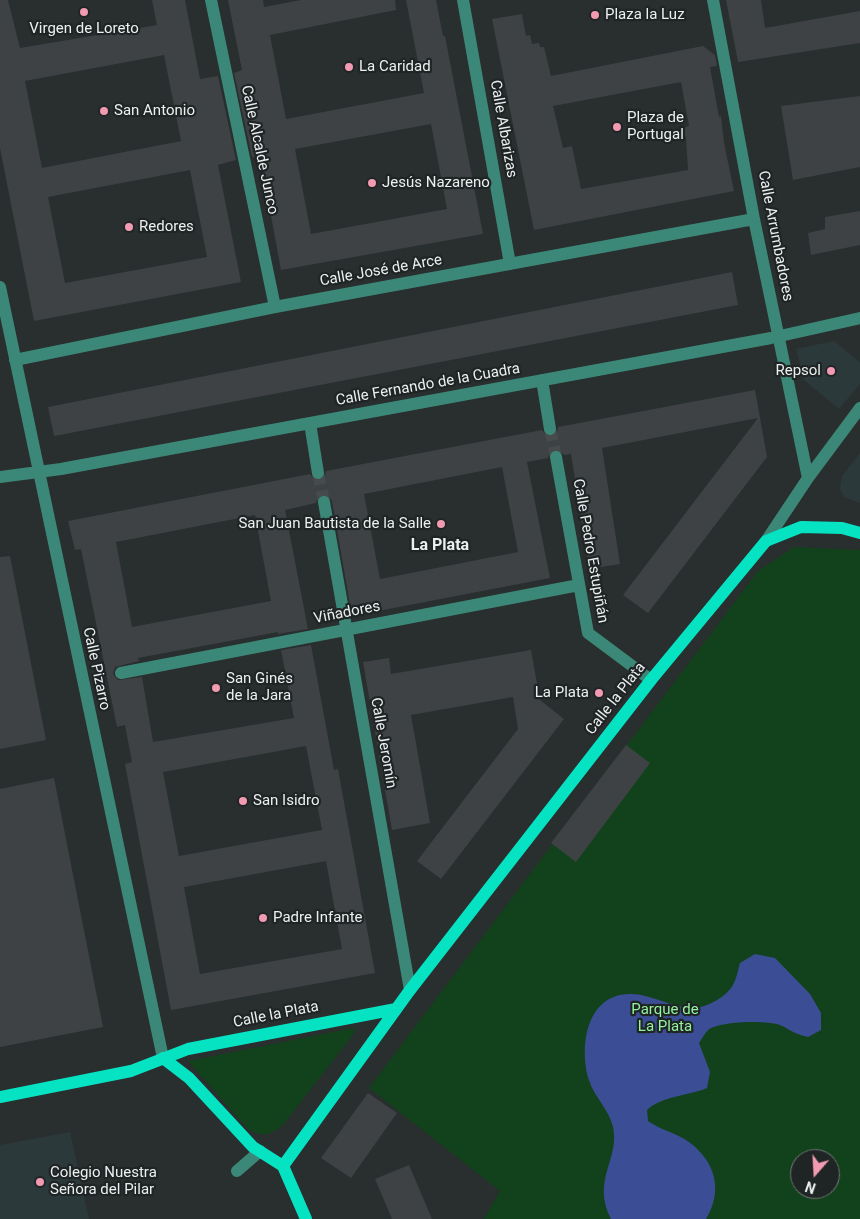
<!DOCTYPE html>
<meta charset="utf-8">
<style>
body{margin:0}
#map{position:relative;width:860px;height:1219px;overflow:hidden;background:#292e2f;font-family:Roboto,sans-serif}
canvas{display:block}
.north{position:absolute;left:790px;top:1149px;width:50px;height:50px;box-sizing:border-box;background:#1f2425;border:1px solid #717576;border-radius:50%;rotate:199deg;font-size:14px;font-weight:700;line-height:20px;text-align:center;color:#ebeff0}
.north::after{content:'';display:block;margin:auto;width:18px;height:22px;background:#f19ab2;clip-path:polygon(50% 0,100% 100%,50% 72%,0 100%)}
</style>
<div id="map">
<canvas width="860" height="1219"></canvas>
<div class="north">N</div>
</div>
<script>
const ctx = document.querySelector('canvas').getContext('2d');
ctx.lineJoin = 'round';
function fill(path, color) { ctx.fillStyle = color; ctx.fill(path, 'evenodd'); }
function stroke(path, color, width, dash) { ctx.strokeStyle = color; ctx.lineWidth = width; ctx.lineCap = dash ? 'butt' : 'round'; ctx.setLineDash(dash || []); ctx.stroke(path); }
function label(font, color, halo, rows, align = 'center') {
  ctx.font = font + ' Roboto,sans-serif'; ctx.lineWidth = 4.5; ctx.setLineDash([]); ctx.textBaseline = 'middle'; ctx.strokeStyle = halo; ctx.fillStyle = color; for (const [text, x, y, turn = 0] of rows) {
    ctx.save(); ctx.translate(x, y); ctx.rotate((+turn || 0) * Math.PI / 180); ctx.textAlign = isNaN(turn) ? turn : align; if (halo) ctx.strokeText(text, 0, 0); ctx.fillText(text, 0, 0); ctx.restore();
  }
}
fill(new Path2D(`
 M834,341L860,362V384L839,409L804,380L796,349Z
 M860,453V503L844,497L840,489L842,476Z
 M70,1132L89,1219H0V1145Z`), '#2c393b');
fill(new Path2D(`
 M794,547L860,550V1219H484L500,1191L369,1088L758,571ZM800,1159H830V1189H800Z
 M353,1028L355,1032L283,1125C271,1135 260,1139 246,1127L188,1061Z`), '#12421b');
fill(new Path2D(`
 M755,954L775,958L810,994L821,1013V1030L808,1037C794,1034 791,1030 780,1025C767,1020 719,1021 708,1030C704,1034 702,1039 699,1043L710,1072L707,1088C688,1096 662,1096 647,1110L648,1121C660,1130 677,1133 689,1142C716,1162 723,1191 706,1219H611C591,1180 620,1160 613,1127C609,1109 594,1097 589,1080C579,1047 586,995 629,994C649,993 673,1008 692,1008C704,1009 724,998 731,988C736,982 738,970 740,963Z`), '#3b4e95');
fill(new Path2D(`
 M0,0H8L20,48L157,25L152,0H185L200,79L218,76L236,160L218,165L241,282L34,321L0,148ZM164,55L181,141L42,168L25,81ZM190,170L207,257L65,283L48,197Z
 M228,0H263L264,7L301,0H395L396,10L270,35L286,119L424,93L406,0H436L443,36H445L483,234L281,270L260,156L252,157L234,73L242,70ZM431,124L447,209L311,234L295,149Z
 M726,0H761L765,28L860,11V43L738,62Z
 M522,14L526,36L530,35L532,44L539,43L540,47H544L551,76L703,46L715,55L717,66L710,67L719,117L721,116L724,143L734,191L534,230L492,19ZM681,82L689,126L683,128L686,138L688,170L581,189L572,146L563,148L553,106Z
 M860,96V167L793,180L781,106Z
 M860,211V245L811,255L808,233L825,229V217Z
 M732,272L738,305L54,436L48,407Z
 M755,390L767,457L648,613L623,595L758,418L602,448L620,564L589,569L571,454L564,455L559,450L554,449L549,454L548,458L527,462L550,578L352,616L332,501L327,495L322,494L317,499L316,503L285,510L308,629L278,634V632L138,658L139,661L115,667L113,674L118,680L142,677L153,742L294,718L281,650L311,645L334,770L338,769L375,973L171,1010L125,764L132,762L125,725L117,727L81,549L75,550L68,521L310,474L315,480L320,481L325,476L326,471L542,430L547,436L552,437L557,432L558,427ZM502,467L518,552L380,579L364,494ZM255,515L271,601L132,627L116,542ZM306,746L322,830L179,856L163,772ZM326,861L342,949L200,974L184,887Z
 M10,556L46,740L0,749V557Z
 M531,650L540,700L564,719L441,879L417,861L518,729L513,697L411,715L430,823L392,830L363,662L389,658L391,674Z
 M626,745L650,763L576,862L551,843Z
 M54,778L103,1027L0,1047V789Z
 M368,1093L397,1113L351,1178L321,1158Z
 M409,1165L432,1219H392L375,1179Z`), '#3e4245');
stroke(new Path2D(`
 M550,429L556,457
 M318,473L324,502`), '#464b4c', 12, [12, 6]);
stroke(new Path2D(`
 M211,0L275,307
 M463,0L510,264
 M713,0L754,219L808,478
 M0,287L163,1058
 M15,360L275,307L754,219
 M542,380L550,429
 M310,423L318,473
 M556,457L588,633L651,680
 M0,477L61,469L771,338L860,318
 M324,502L410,990
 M766,541L808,478L860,408
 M121,673L579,585
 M237,1171L260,1151`), '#3c8878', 12);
stroke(new Path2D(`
 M163,1058L189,1078L253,1147L283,1166L306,1219
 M0,1097L131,1071L188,1049L396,1009
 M283,1166L410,990L651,680L766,541L801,527L842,528L860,533`), '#06e3c3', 12);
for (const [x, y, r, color] of [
 [84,12,5,"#f19ab2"],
 [595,15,5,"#f19ab2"],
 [349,67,5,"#f19ab2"],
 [104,111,5,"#f19ab2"],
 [617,127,5,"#f19ab2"],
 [372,183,5,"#f19ab2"],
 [129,227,5,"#f19ab2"],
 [831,371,5,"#f19ab2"],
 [441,524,5,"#f19ab2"],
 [216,688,5,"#f19ab2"],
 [599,693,5,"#f19ab2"],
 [243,801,5,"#f19ab2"],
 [263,918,5,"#f19ab2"],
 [40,1182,5,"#f19ab2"]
]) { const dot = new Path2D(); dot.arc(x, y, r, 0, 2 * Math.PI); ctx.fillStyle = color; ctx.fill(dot); stroke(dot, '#1f2425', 2); }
label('15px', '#ebeff0', '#1f2425', [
 ["Plaza la Luz",605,15],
 ["Virgen de Loreto",84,29,"center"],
 ["La Caridad",359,67],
 ["San Antonio",114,111],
 ["Plaza de",627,118],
 ["Portugal",627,135],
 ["Jesús Nazareno",382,183],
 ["Redores",139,227],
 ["Repsol",821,371,"right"],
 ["San Juan Bautista de la Salle",431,524,"right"],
 ["San Ginés",226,679],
 ["de la Jara",226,696],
 ["La Plata",589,693,"right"],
 ["San Isidro",253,801],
 ["Padre Infante",273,918],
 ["Colegio Nuestra",50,1173],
 ["Señora del Pilar",50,1190]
], 'left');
label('15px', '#ebeff0', '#1f2425', [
 ["Calle Albarizas",503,129,80],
 ["Calle Alcalde Junco",259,150,78],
 ["Calle Arrumbadores",775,236,79],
 ["Calle José de Arce",381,271,-10],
 ["Calle Fernando de la Cuadra",428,385,-10],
 ["Calle Pedro Estupiñán",590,551,80],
 ["Viñadores",347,613,-11],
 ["Calle Pizarro",96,669,78],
 ["Calle la Plata",616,699,-52],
 ["Calle Jeromín",383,743,80],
 ["Calle la Plata",276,1015,-11]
]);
label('15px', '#93f39e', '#1f2425', [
 ["Parque de",665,1010],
 ["La Plata",665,1027]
]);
label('bold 16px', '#ebeff0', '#1f2425', [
 ["La Plata",440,546]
]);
</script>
